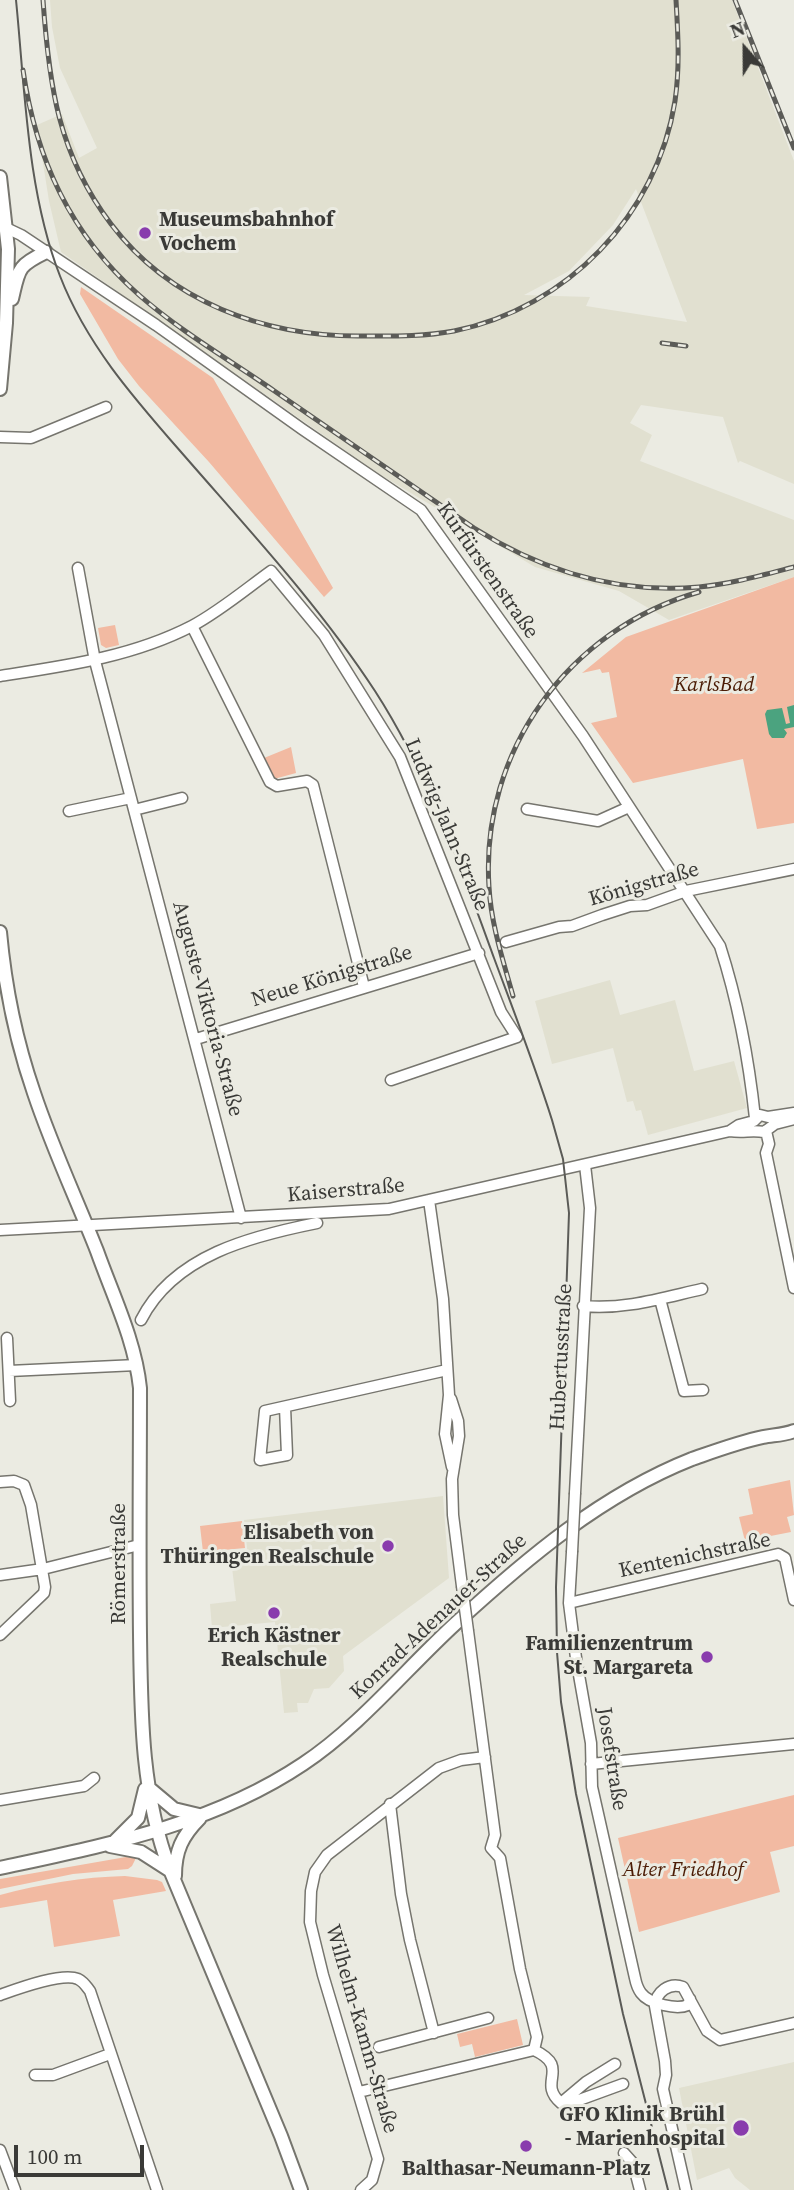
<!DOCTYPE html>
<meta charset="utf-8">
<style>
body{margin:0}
#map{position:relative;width:794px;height:2190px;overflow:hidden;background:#ebebe2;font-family:"Source Serif 4",serif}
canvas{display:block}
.north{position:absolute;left:710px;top:14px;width:70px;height:70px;-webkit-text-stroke:5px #ebebe2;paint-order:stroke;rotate:339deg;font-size:19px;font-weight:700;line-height:28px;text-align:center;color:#3a3a37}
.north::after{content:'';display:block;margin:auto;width:24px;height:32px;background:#3a3a37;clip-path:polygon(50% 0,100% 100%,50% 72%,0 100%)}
.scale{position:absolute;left:14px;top:2145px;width:130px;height:32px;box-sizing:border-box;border:4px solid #3a3a37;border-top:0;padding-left:9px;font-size:21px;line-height:24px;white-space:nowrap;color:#3a3a37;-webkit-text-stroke:5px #ebebe2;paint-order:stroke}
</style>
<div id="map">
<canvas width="794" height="2190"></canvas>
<div class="north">N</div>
<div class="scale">100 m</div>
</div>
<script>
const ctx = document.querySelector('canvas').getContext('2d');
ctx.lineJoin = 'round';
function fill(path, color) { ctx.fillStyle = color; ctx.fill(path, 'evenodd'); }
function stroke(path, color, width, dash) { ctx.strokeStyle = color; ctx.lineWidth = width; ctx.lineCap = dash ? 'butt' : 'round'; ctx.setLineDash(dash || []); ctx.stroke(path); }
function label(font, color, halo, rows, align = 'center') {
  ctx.font = font + ' "Source Serif 4",serif'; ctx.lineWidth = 6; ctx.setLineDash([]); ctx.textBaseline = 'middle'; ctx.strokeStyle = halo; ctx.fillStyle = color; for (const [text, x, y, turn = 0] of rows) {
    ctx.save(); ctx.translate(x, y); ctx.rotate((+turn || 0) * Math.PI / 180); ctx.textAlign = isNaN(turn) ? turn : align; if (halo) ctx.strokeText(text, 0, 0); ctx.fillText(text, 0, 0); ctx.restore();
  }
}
fill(new Path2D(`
 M50,0H732L794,161V484L740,461L738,463L723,417L641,405L630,423L652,435L640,461L794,520V577L669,620L619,591L535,567L379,474L61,252L49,201L37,125L62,114L79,158L97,148L60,68L52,27ZM636,189L687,322L586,306L590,297L524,295L569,271L613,225Z
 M610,980L620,1015L675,1000L694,1071L734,1061L747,1108L648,1135L641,1110L636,1111L633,1101L627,1102L613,1048L552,1064L535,1001Z
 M443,1496L449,1578L343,1656L344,1671L329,1688L314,1689L308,1703H297L298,1712L284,1713L275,1622L212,1628L210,1604L236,1601L231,1559L248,1557L244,1520Z
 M794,2062V2190H750L735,2178L729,2168L697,2180L679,2088Z`), '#e1e0d0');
fill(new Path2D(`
 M81,287L213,378L333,588L324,597L209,462L139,386L118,359L80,294Z
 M794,577V823L757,829L743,759L633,783L591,723L617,717L609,672L602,673L600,669L582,673L626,637Z
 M115,625L119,645L106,648L101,645L98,628Z
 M291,747L296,773L274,779L264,758Z
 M790,1480L794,1515L787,1517L791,1532L745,1541L739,1517L753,1514L748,1489Z
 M242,1521L245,1548L203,1552L200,1526Z
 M794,1795V1846L770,1852L780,1892L639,1932L618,1838Z
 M126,1857L136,1858L132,1866L128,1869L73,1874L0,1889V1879Z
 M125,1876L157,1880L162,1882L166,1891L113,1900L120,1936L54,1947L47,1900L0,1908V1895C41,1884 83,1877 125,1876Z
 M517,2019L523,2045L475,2057L472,2044L460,2047L457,2034Z`), '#f2baa2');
fill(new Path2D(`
 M794,705V727L784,729L787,733L784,738H772L769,734L765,714L767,710L782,708L786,724L790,723L787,707Z`), '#4ba37f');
const minor = new Path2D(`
 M0,225L21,235L156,325L302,429L421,510L583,736L720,946C738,1002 749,1061 755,1118
 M0,437L31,438L106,407
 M78,568L95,661L241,1218
 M192,626L270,782L277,786L307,781L313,785L364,987
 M0,676C65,666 132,657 192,626C220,611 246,589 271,571L324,635L400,757L501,1012L517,1037L391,1080
 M527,809L598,821L629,807
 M134,810L182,798
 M69,811L131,798
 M506,942L559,927L572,926L602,915L630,906L647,905L686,891L794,869
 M196,1039L479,953
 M730,1131C742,1133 752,1130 764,1132L775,1124L794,1119
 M766,1131L769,1144L766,1153L794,1288
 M429,1200L443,1299L449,1395L445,1434L452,1467
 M0,1230L389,1209L730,1131L739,1125L754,1121L760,1115L768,1117L794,1113
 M660,1299L684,1391L703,1390
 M583,1306C624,1310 662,1298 702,1289
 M141,1320C174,1255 252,1236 317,1223
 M7,1338L10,1401
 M9,1371L137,1365
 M451,1399L458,1421L459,1436L452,1479L453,1515L462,1586
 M285,1407L287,1455L260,1460L265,1411L447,1370
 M0,1482L14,1481L24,1485L31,1505L45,1587L44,1593L0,1635
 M575,1493L590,1208L585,1165
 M572,1552L569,1603L576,1658L591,1743L592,1787L635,1978C636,1983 638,1989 641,1993C649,2004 677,2010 688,2005L690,1999
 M0,1575L43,1569L139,1545
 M569,1603L778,1554L785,1558L794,1600
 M468,1631L495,1835L491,1848L500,1858L520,1969L537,2037L534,2050
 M591,1764L794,1744
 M0,1800L84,1786L94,1778
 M390,1804L401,1894L410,1940L434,2033
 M0,1995C17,1989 62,1972 78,1979C84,1982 86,1986 90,1991L157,2190
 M379,2047L488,2018
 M534,2050C572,2068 536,2082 561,2103H571L623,2084
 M35,2075H53L110,2054
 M359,2092L534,2050
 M561,2103L586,2082L615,2064
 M0,2150L15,2190
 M624,2153L633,2163L640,2190
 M361,2190L372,2180L378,2159L323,1975L310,1922L311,1891L315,1872L327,1855L439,1768L461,1760L485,1757
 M686,2190L663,2089L666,2075L665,2061L655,2006C656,1992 669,1982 683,1987L707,2031L720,2040L794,2023`);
const major = new Path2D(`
 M0,177L8,249L6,323L0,389
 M12,299C19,269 17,266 46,252
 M0,932C5,987 16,1041 34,1093C52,1147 76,1198 97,1251C113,1296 135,1340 140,1388C140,1470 139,1552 140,1634C141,1714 141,1794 170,1870L281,2136L301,2190
 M149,1788L174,1809L199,1815
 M115,1841L138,1818L145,1789
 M110,1846L141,1852L169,1870
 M0,1868C106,1845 212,1825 303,1764C360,1726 405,1670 455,1624C526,1559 601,1495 692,1459C715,1451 739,1442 763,1437C773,1435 784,1435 794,1431
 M175,1876C175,1851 182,1836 200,1818`);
stroke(minor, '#76756e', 13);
stroke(major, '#76756e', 16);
stroke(minor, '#fff', 10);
stroke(major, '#fff', 12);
stroke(new Path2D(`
 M16,0C25,90 27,191 60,276C89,351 143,408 195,468C258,540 322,610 375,691C428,773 461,867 494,958C514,1012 535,1066 552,1120L563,1159L569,1213L556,1587L557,1652L561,1702L576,1794L623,2014L668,2190`), '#5b5b57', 2);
const rail = new Path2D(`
 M43,0C49,85 58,154 111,224C170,302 264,336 358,336C390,336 422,337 454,331C567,308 657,215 675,101C680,67 678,34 676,0
 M735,0L794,148
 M23,70C36,159 70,234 139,295C180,331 228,359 273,390C340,436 407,482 474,528C542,571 618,594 699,587C731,584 763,575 794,567
 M662,343L686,346
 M513,996C503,960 491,924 489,887C480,751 569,629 699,592`);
stroke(rail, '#5b5b57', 5);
stroke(rail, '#ebebe2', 2.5, [8]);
const minorBridge = new Path2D(`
 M572,1552L575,1493
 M462,1586L468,1631`);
stroke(minorBridge, '#76756e', 13, []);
stroke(minorBridge, '#fff', 10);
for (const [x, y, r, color] of [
 [145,233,7,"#893cad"],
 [388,1546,7,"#893cad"],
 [274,1613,7,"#893cad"],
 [707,1657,7,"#893cad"],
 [741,2128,9,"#893cad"],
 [526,2146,7,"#893cad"]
]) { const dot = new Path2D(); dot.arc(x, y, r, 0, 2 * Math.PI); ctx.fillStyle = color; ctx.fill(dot); stroke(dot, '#ebebe2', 2.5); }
label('bold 21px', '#3a3a37', '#ebebe2', [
 ["Museumsbahnhof",159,221,"left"],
 ["Vochem",159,245,"left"],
 ["Elisabeth von",374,1534],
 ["Thüringen Realschule",374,1558],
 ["Erich Kästner",274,1637,"center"],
 ["Realschule",274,1661,"center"],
 ["Familienzentrum",693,1645],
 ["St. Margareta",693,1669],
 ["GFO Klinik Brühl",725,2116],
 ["- Marienhospital",725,2140],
 ["Balthasar-Neumann-Platz",526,2170,"center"]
], 'right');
label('21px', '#3a3a37', '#ebebe2', [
 ["Kurfürstenstraße",487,571,55],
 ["Ludwig-Jahn-Straße",446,825,67],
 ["Königstraße",644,885,-16],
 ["Neue Königstraße",332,977,-17],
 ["Auguste-Viktoria-Straße",207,1009,75],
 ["Kaiserstraße",346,1191,-5],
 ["Hubertusstraße",562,1357,-87],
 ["Kentenichstraße",695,1556,-12],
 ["Römerstraße",120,1564,-90],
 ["Konrad-Adenauer-Straße",439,1617,-43],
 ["Josefstraße",611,1759,81],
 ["Wilhelm-Kamm-Straße",361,2029,74]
]);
label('italic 21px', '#4b1c05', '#ebebe2', [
 ["KarlsBad",714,686],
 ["Alter Friedhof",683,1871]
]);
</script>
